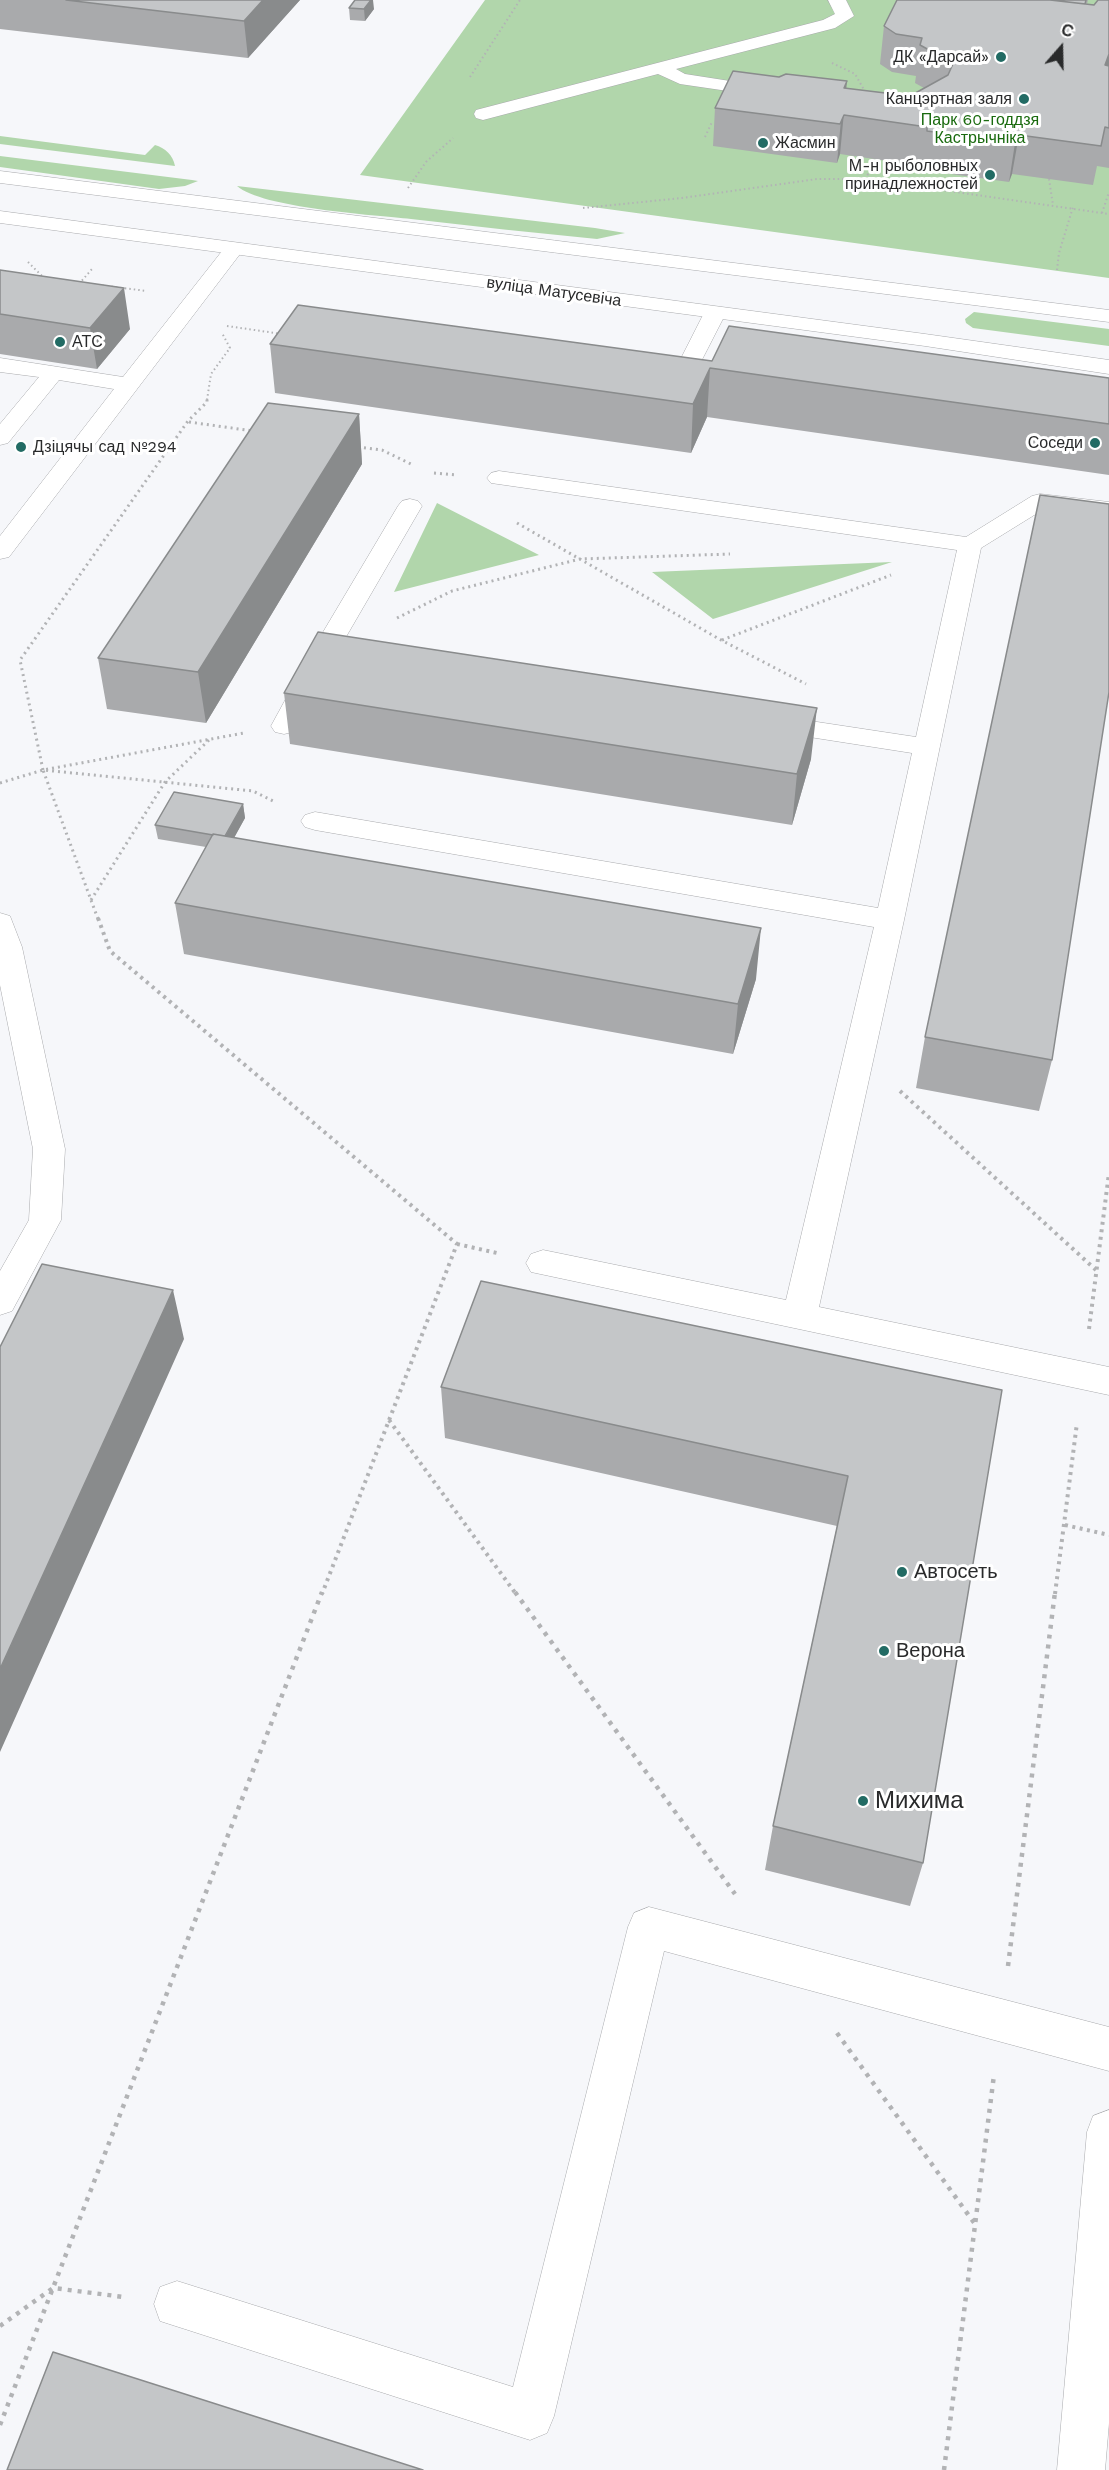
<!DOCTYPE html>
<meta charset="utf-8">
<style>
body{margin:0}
#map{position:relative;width:1109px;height:2470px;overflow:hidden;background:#f6f7fa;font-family:"Work Sans",sans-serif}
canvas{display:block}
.north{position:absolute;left:1031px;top:18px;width:60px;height:60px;-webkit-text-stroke:4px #fff;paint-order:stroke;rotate:20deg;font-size:16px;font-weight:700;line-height:24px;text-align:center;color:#292a2b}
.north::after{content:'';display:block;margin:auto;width:21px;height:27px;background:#292a2b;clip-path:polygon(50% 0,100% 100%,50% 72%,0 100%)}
</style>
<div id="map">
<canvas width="1109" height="2470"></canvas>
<div class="north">С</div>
</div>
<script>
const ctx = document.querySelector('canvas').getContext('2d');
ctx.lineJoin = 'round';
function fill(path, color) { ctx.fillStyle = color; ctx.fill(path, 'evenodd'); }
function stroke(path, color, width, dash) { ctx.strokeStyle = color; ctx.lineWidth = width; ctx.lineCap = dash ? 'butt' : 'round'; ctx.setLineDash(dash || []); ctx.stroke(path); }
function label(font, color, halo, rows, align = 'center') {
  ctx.font = font + ' "Work Sans",sans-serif'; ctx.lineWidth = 6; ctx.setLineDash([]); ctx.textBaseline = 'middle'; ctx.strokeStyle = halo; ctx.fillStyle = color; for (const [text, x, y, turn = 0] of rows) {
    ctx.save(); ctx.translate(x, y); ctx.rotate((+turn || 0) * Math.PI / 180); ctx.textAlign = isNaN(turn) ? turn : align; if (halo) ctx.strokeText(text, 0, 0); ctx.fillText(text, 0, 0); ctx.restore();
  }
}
fill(new Path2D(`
 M485,0H1109V278L360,175Z
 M0,136L145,155L155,145C165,148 173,155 175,166L0,144Z
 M0,156L192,180L198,181L185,186L159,189L0,167Z
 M237,186L595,228L625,233L597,239C535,233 473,226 411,219C374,215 262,208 237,186Z
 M974,312L1109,329V346L973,328L966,323L965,319Z
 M437,503L539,555L394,592Z
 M892,562L713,619L652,572Z`), '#b1d6ab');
const minor = new Path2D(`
 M828,0H846L854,16L835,28L676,69L685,74L775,88L778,92L775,96L769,97L680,84L658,74L483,120L476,118L474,114L476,110L823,20L835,14Z
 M233,244L240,246L243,250L240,254L9,557L0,559V536L114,389L59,380L8,443L0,445V424L39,377L0,372V358L123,377L226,246Z
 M715,307L722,309L726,313L689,385L681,387L654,382L651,377L654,372L662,370L674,372L704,313L708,309Z
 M499,471L966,537L1032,496L1040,494L1109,502V516L1044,509L981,548L904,920L819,1307L1109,1367V1395L531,1272L526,1263L531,1254L543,1250L786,1300L874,927L315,830L305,827L301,821L305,815L315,812L878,908L912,753L771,731L762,729L758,723L762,717L771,715L916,737L957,550L491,483L487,478L491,473Z
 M410,499L418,501L422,506L339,649L355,653L359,658L355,663L346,666L314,659L310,654L398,506L402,501Z
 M308,674L317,676L321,682L297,726L293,732L284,734L275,732L271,726L295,682L299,676Z
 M0,913L10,916L22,947L65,1149L61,1220L12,1311L0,1315V1271L29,1220L33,1149L0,985Z
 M649,1907L1109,2027V2071L664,1951L554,2416L547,2433L530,2440L160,2321L154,2304L160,2287L177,2281L513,2387L628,1927L634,1913Z
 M1109,2110V2423L1105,2470H1057L1087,2132L1093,2116Z`);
const major = new Path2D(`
 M0,171L1109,310V322L0,183Z
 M0,211L925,334L1109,360V374L925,346L0,223Z`);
stroke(minor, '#a9aaad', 1);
stroke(major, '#a9aaad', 1);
stroke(new Path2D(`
 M832,63L855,74L867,95
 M470,77L520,0
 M705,137L712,122
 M865,179L877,159
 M1049,179L1053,205
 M408,188L426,162L453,138
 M583,208L682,198L817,179H865L1109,214
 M1102,213L1109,192
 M28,262L44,278
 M1057,270L1059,253L1073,207
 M79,284L92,269
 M98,285L147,291
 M227,326L282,334
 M207,400L211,374L230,348L222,333`), '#b2b3b5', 2, [1.5, 3]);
stroke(new Path2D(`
 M189,422L253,431
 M358,447L382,450L413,465
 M434,473L457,475
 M517,523L721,640L806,684
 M397,618L452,591L580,559L730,554
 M722,640L891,575
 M43,770L20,660L188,421L207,402V399
 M0,783L43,770L253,791L273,801
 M91,900L165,782L209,740
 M98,919L43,770L244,733`), '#b2b3b5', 3, [2, 4]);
stroke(new Path2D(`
 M98,918L110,951L457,1244L322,1594
 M900,1091L1096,1270
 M457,1244L497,1253
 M1089,1329L1109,1173
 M389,1420L516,1594
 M1065,1525L1109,1535
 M1055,1594L1077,1423`), '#b2b3b5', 4, [3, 4.5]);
stroke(new Path2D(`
 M515,1592L735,1894
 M1008,1966L1055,1592
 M837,2033L975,2224
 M0,2326L53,2288L124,2297
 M0,2425L322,1592
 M944,2470L994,2075`), '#b2b3b5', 4.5, [4, 6]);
fill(minor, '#fff');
fill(major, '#fff');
fill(new Path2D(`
 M0,0H300L248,58L0,29Z
 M897,0H1088L1087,4L1094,5L1109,0V168L1097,166L1093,185L1012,174L1009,182L922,170V166L840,154L837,163L713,146L715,108L846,88L910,96L924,88L915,83L916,76L892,72L880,64L884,26Z
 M349,8L374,9L365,21L350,20Z
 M0,270L130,329L97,369L0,354Z
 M270,344L1109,378V475L707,417L691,453L275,393Z
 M359,414L362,464L206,723L107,709L98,658Z
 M284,693L811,759L792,825L290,744Z
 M243,804L245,818L234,837L756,979L733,1054L184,954L175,903L206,847L158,839L155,825Z
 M925,1037L1052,1060L1039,1111L916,1088Z
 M441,1387L1002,1390L923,1863L910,1906L765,1870L773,1826L837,1526L445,1438Z`), '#a9aaac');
fill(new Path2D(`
 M263,0H300L248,58L244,21Z
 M371,0H373L374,9L365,21L364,9Z
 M1109,54V73L1105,65Z
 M847,81L840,154L837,163L844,88Z
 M1019,135L1012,174L1009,182L1015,143Z
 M124,288L130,329L97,369L90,328Z
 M710,368L707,417L691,453L693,404Z
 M359,414L362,464L206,723L198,672Z
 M817,708L811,759L792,825L797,774Z
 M243,804L245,818L227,851L225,837Z
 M761,928L756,979L733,1054L738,1004Z
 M173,1290L184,1339L0,1752V1669Z`), '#898b8c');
const building = new Path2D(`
 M66,0H263L244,21Z
 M355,0H371L364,9L349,8Z
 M897,0H1051L1094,5L1098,0H1109V54L1105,65L1109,66V128L1105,127L1101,146L1019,135L1015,143L927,131V127L844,115L840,124L715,108L733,71L779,77L786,74L847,81L844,88L910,96L948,75L956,57L940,56L920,45L922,38L896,34L884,26Z
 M1050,0H1086L1085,4Z
 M0,270L124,288L90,328L0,314Z
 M298,305L712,361L729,326L1109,378V424L710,368L693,404L270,344Z
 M268,403L359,414L198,672L98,658Z
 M1040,495L1109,504V692L1052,1060L925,1037Z
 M318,632L817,708L797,774L284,693Z
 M174,792L243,804L225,836L213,834V835L155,825Z
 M213,834L761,928L738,1004L175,903Z
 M42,1264L173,1290L0,1669V1347Z
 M481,1281L1002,1390L923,1863L773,1826L848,1476L441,1387Z
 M53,2352L423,2470H7Z`);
fill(building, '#c4c6c8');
stroke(building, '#898b8c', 1.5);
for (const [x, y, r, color] of [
 [1001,57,6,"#226b64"],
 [1024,99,6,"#226b64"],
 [763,143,6,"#226b64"],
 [990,175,6,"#226b64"],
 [60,342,6,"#226b64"],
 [1095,443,6,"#226b64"],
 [21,447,6,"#226b64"],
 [902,1572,6,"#226b64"],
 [884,1651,6,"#226b64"],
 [863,1801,6,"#226b64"]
]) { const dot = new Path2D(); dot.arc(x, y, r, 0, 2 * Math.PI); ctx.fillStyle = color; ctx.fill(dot); stroke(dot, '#fff', 2); }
label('16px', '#292a2b', '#fff', [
 ["ДК «Дарсай»",989,57],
 ["Канцэртная заля",1012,99],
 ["Жасмин",775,143,"left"],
 ["М-н рыболовных",978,166],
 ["принадлежностей",978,184],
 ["АТС",72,342,"left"],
 ["Соседи",1083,443],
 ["Дзіцячы сад №294",33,447,"left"]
], 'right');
label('16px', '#196a0e', '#fff', [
 ["Парк 60-годдзя",980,120],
 ["Кастрычніка",980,138]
]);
label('16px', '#292a2b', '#fff', [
 ["вуліца Матусевіча",554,292,8]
]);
label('20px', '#292a2b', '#fff', [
 ["Автосеть",914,1572],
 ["Верона",896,1651]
], 'left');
label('24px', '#292a2b', '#fff', [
 ["Михима",875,1801]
], 'left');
</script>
